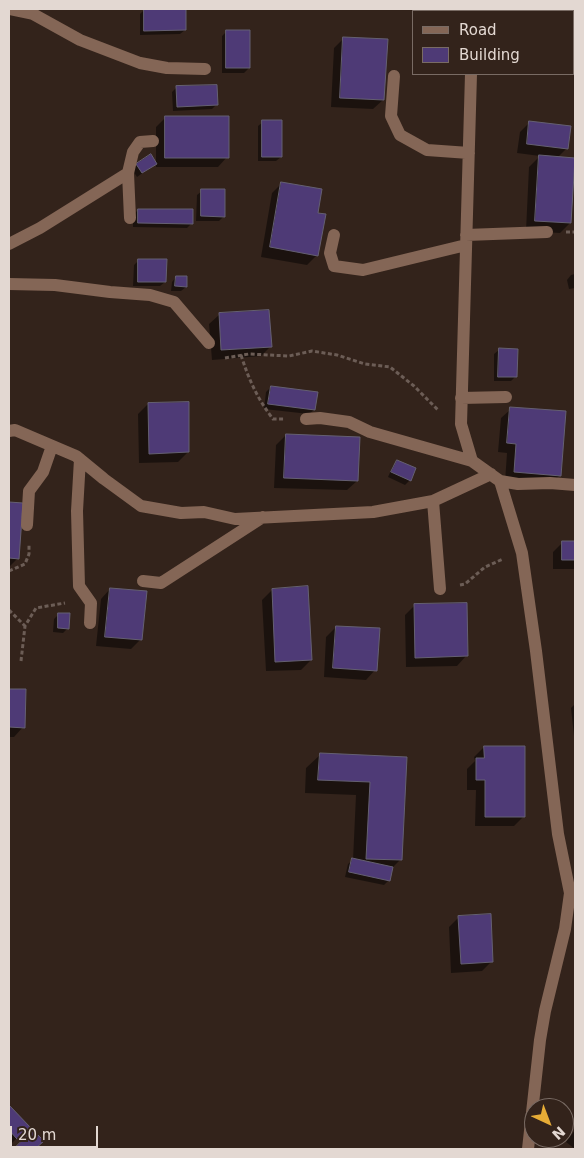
<!DOCTYPE html>
<style>
body{margin:0}
#map{position:relative;width:584px;height:1158px;overflow:hidden;background:#33231b;font-family:"DejaVu Sans",sans-serif}
canvas{display:block}
.frame{position:absolute;inset:0;border:10px solid #e3d8d2;pointer-events:none}
.legend{position:absolute;left:412px;top:10px;width:162px;height:65px;box-sizing:border-box;background:#33231b;border:1px solid #796b64;margin:0;padding:6px 9px;list-style:none;font-size:15px;color:#e3d8d2}
.legend li{display:flex;align-items:center;gap:10px;height:25px}
.legend b{width:25px;border:1px solid #796b64}
.north{position:absolute;left:524px;top:1098px;width:50px;height:50px;box-sizing:border-box;background:#33231b;border:1px solid #796b64;border-radius:50%;rotate:137deg;font-size:14px;font-weight:700;line-height:20px;text-align:center;color:#e3d8d2}
.north::after{content:'';display:block;margin:auto;width:18px;height:22px;background:#e7ac36;clip-path:polygon(50% 0,100% 100%,50% 72%,0 100%)}
.scale{position:absolute;left:10px;top:1126px;width:88px;height:22px;box-sizing:border-box;border:2px solid #e3d8d2;border-top:0;padding-left:6px;font-size:15px;line-height:18px;white-space:nowrap;color:#e3d8d2;-webkit-text-stroke:4px #33231b;paint-order:stroke}
</style>
<div id="map">
<canvas width="584" height="1158"></canvas>
<div class="frame"></div>
<ul class="legend">
<li><b style="height:6px;background:#846656"></b>Road</li>
<li><b style="height:14px;background:#4e3a76"></b>Building</li>
</ul>
<div class="north">N</div>
<div class="scale">20 m</div>
</div>
<script>
const ctx = document.querySelector('canvas').getContext('2d');
ctx.lineJoin = 'round';
function fill(path, color) { ctx.fillStyle = color; ctx.fill(path, 'evenodd'); }
function stroke(path, color, width, dash) { ctx.strokeStyle = color; ctx.lineWidth = width; ctx.lineCap = dash ? 'butt' : 'round'; ctx.setLineDash(dash || []); ctx.stroke(path); }
fill(new Path2D(`
 M144,10L185,30L180,34L140,35V14Z
 M227,31L249,68L244,73H222V36Z
 M344,38L383,100L373,109L331,107L334,48Z
 M177,87L217,104L212,109L173,111L172,92Z
 M166,117L227,157L218,167H156V127Z
 M263,122L281,157L276,161H258V126Z
 M530,122L567,148L557,158L570,223L560,233L526,231L529,167L540,156L517,153L520,132Z
 M155,164L137,177L132,169L137,165Z
 M282,183L316,214L317,255L307,265L261,257L272,193Z
 M202,191L224,216L219,221H196L197,195Z
 M138,210L192,223L187,228L133,227V215Z
 M139,260L165,282L160,286H133L134,265Z
 M575,274V288L569,289L567,280L571,275Z
 M176,277L186,287L181,291H171L172,282Z
 M219,315L271,346L261,356L212,360L209,324Z
 M499,350L516,376L511,381H494V354Z
 M271,387L314,410L309,414L264,409L266,392Z
 M148,404L188,452L178,462L139,463L138,414Z
 M511,409L560,475L550,485L505,482L507,453L498,452L501,418Z
 M286,435L357,481L347,490L274,488L276,445Z
 M398,461L410,480L405,485L388,477L393,466Z
 M9,504H21L18,558L9,567Z
 M563,542H575V569H553V552Z
 M110,589L141,639L131,649L96,646L101,599Z
 M272,590L311,660L301,670L266,671L262,600Z
 M415,605L466,656L457,666L406,667L405,615Z
 M59,614L68,628L63,633L53,632L54,619Z
 M336,627L375,670L366,680L324,677L326,637Z
 M9,690H25L23,727L14,737H9Z
 M575,704V745L571,708Z
 M484,747L524,816L514,826H475L476,790H467V769L475,761L474,757Z
 M320,755L405,758L400,860L391,869L389,880L384,885L345,877L348,864L353,860L356,795L305,793L306,768Z
 M459,917L492,961L482,971L451,973L449,927Z
 M9,1107L28,1127L12,1143L9,1140Z
 M575,1130V1149L566,1142Z`), '#0007');
const building = new Path2D(`
 M144,9H186V30L144,31Z
 M226,30H250V68H226Z
 M343,37L388,39L384,100L340,98Z
 M217,85L218,105L177,107L176,86Z
 M165,116H229V158H165Z
 M262,120H282V157H262Z
 M529,121L571,126L568,149L527,144Z
 M151,154L157,164L142,173L136,164Z
 M539,155L575,158L571,223L535,221Z
 M281,182L322,189L318,213L326,214L318,256L270,247Z
 M201,189H225V217L201,216Z
 M138,209H193V224L138,223Z
 M138,259H167L166,282H138Z
 M176,276H187V287L175,286Z
 M269,310L272,347L221,350L219,313Z
 M499,348L518,349L517,377H498Z
 M271,386L318,392L315,410L268,404Z
 M189,402V452L149,454L148,403Z
 M510,407L566,411L561,476L514,472L516,444L507,443Z
 M286,434L360,437L358,481L284,478Z
 M397,460L416,468L411,481L391,472Z
 M9,502L23,503L19,559L9,558Z
 M562,541H575V560H562Z
 M308,586L312,660L275,662L272,589Z
 M110,588L147,591L142,640L105,637Z
 M467,603L468,656L415,658L414,604Z
 M58,613H70L69,629L58,628Z
 M336,626L380,628L377,671L333,668Z
 M9,689H26L25,728L9,727Z
 M484,746H525V817H485V780H476V758H484Z
 M320,753L407,757L402,860L366,859L370,782L318,780Z
 M352,858L393,867L390,881L349,872Z
 M491,914L493,962L461,964L458,916Z
 M9,1105L30,1127L17,1139L9,1130Z
 M33,1130L44,1141L35,1149H16L15,1148Z`);
fill(building, '#4e3a76');
stroke(building, '#656072', 1);
stroke(new Path2D(`
 M566,232H575
 M241,355C249,380 257,398 273,419H285
 M225,358L249,354L289,356L312,351L337,355L365,364L390,367L414,386L439,411
 M9,571L25,564L29,554V545
 M460,585L465,584L485,567L503,559
 M9,610L25,626
 M21,661L25,626L36,608L65,603`), '#6c5d56', 3, [4, 2.5]);
stroke(new Path2D(`
 M9,9L33,14L80,40L140,63L167,68L205,69
 M474,11V9
 M471,74L461,424L472,461L500,481L518,484L550,483L575,485
 M394,76L391,116L400,135L427,150L469,153
 M128,173L130,218
 M334,235L330,253L334,266L363,270L466,245
 M466,235L547,232
 M9,244L40,228L128,173L133,152L140,142L153,141
 M9,284L55,285L110,292L150,295L174,302L209,343
 M461,398L506,397
 M306,419L320,418L349,422L370,432L472,461
 M9,431L15,430L76,456L104,479L141,506L181,513L204,512L235,519L373,512L433,501L491,474
 M80,459L77,511L79,586L91,603L90,623
 M500,481L522,553L536,651L558,834L570,893L565,929L545,1011L540,1040L528,1149
 M433,501L440,589
 M27,525L29,491L43,472L52,446
 M143,581L161,583L263,517`), '#846656', 12);
</script>
